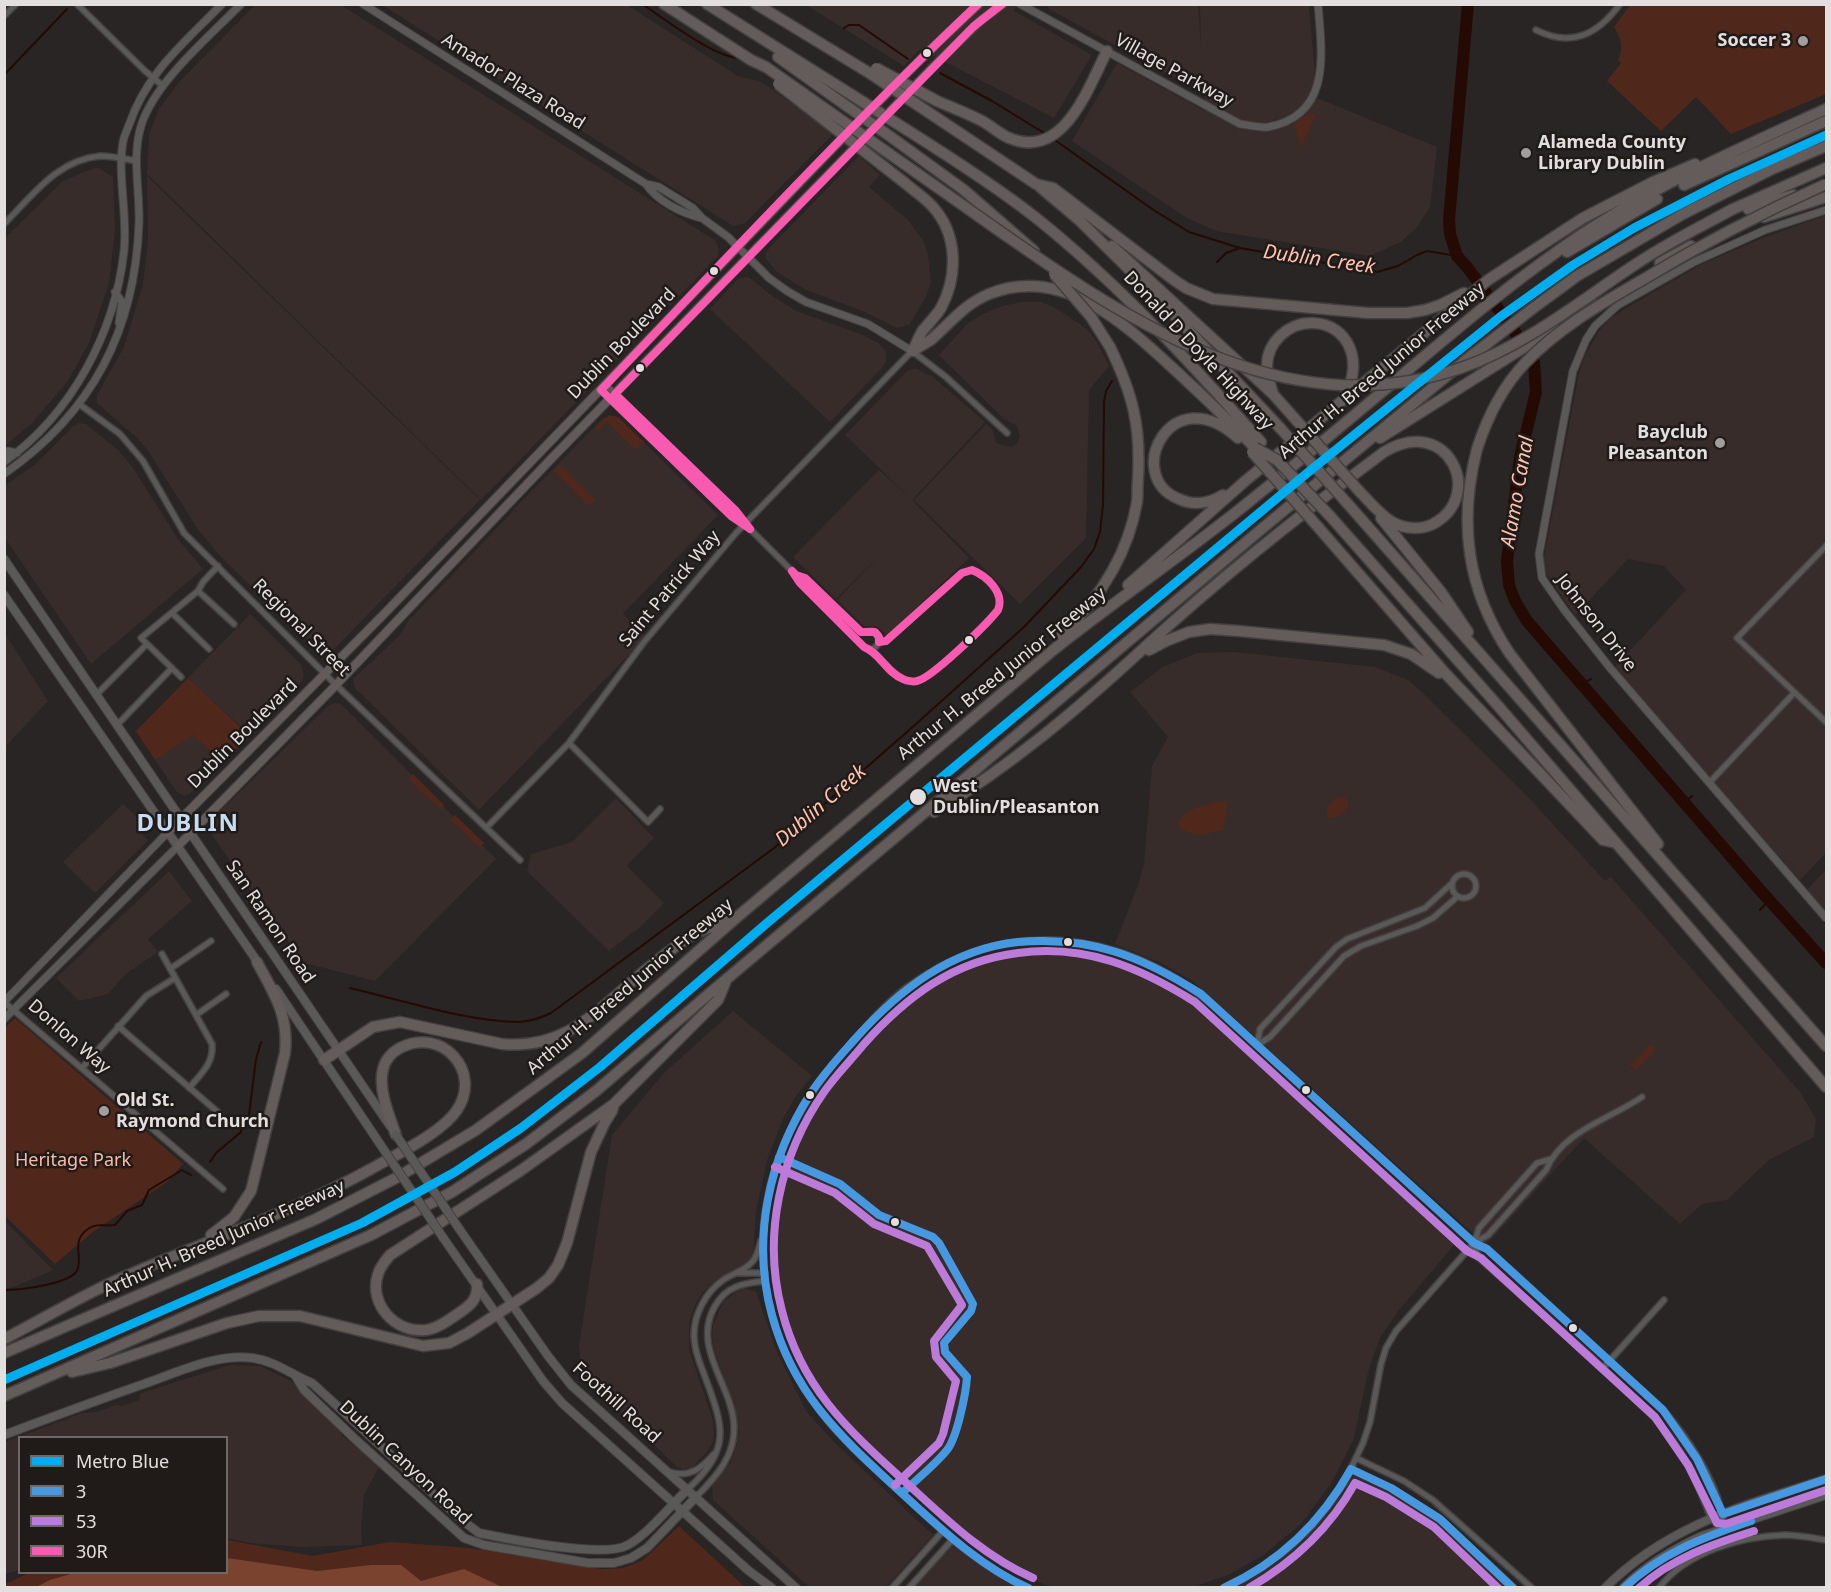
<!DOCTYPE html>
<style>
body{margin:0}
#map{position:relative;width:1831px;height:1592px;overflow:hidden;background:#282524;font-family:"Noto Sans",sans-serif}
canvas{display:block}
.frame{position:absolute;inset:0;border:6px solid #e3dfde;pointer-events:none}
.legend{position:absolute;left:18px;top:1436px;width:210px;height:138px;box-sizing:border-box;background:#201b19;border:2px solid #6e6968;margin:0;padding:8px 10px;list-style:none;font-size:18px;color:#e3dfde}
.legend li{display:flex;align-items:center;gap:12px;height:30px}
.legend b{width:30px;border:2px solid #6e6968}
</style>
<div id="map">
<canvas width="1831" height="1592"></canvas>
<div class="frame"></div>
<ul class="legend">
<li><b style="height:8px;background:#00aeef"></b>Metro Blue</li>
<li><b style="height:8px;background:#4699e1"></b>3</li>
<li><b style="height:8px;background:#bd7bd9"></b>53</li>
<li><b style="height:8px;background:#f75aaf"></b>30R</li>
</ul>
</div>
<script>
const ctx = document.querySelector('canvas').getContext('2d');
ctx.lineJoin = 'round';
function fill(path, color) { ctx.fillStyle = color; ctx.fill(path, 'evenodd'); }
function stroke(path, color, width, dash) { ctx.strokeStyle = color; ctx.lineWidth = width; ctx.lineCap = dash ? 'butt' : 'round'; ctx.setLineDash(dash || []); ctx.stroke(path); }
function label(font, color, halo, rows, align = 'center') {
  ctx.font = font + ' "Noto Sans",sans-serif'; ctx.lineWidth = 5; ctx.setLineDash([]); ctx.textBaseline = 'middle'; ctx.strokeStyle = halo; ctx.fillStyle = color; for (const [text, x, y, turn = 0] of rows) {
    ctx.save(); ctx.translate(x, y); ctx.rotate((+turn || 0) * Math.PI / 180); ctx.textAlign = isNaN(turn) ? turn : align; if (halo) ctx.strokeText(text, 0, 0); ctx.fillText(text, 0, 0); ctx.restore();
  }
}
fill(new Path2D(`
 M255,5H341L716,241L719,250L718,256L481,500L147,174L149,135L159,109L179,82Z
 M382,5H627L738,76L762,82L834,133L745,223L733,226Z
 M806,5H1017L1014,11L1092,55L1054,118L920,49L904,66Z
 M1046,5H1198L1201,47L1200,5H1309L1317,98L1437,147L1430,207L1417,227L1401,242L1370,256L1216,231L1187,218L1072,141L1117,63L1205,111V94L1049,9Z
 M859,156L880,175L869,187L908,220L924,242L928,255L931,282L926,297L909,325L897,328L865,312L806,290L777,272L766,259V253L770,247Z
 M94,168H99L113,177L115,231L109,283L89,343L68,381L33,422L5,446V238L63,181Z
 M147,176L480,500L331,652L323,653L318,651L222,558L199,531L149,452L138,439L97,403V395L124,347L143,284L148,239Z
 M1824,216L1826,219V853L1800,880L1614,668L1686,590L1664,566L1628,559L1575,615L1547,575L1543,562L1579,373L1585,356L1599,331L1611,318L1628,307L1700,265L1765,237Z
 M746,277L750,278L771,295L796,311L863,335L878,343L886,352V361L884,366L830,422L710,309L738,279Z
 M1022,302H1041L1054,307L1087,329L1097,342L1109,366L1089,390L1086,538L1020,604L914,500L986,424L992,429L996,442L1001,445L1013,447L1017,443L1020,436L1017,426L1004,419L939,355L968,323L985,313L1002,306Z
 M915,368L933,377L985,422L912,500L969,558L887,635L876,626H864L837,600L882,553L836,599L793,557L879,470L910,498L845,435L907,371Z
 M610,416L618,417L718,515L623,614L646,637L479,810L355,688L353,679L399,636L409,620L514,510L518,513L514,509L603,418Z
 M79,423L86,424L118,450L133,468L178,539L203,569L91,664L5,538L4,486L36,464L73,426Z
 M250,614L301,665L304,675L303,680L250,735L188,678Z
 M4,632L48,701L5,747V659Z
 M1235,652L1375,667L1408,680L1423,693L1528,797L1605,881L1611,877L1800,1092L1816,1119L1814,1137L1769,1160L1727,1200L1702,1204L1680,1224L1584,1138L1486,1245L1191,980L1161,963L1115,944L1138,885L1144,864L1152,766L1168,737L1130,692L1163,667L1197,653Z
 M334,703L341,704L496,859L375,981L305,963L260,904L207,828L224,807L328,706Z
 M193,735L221,762L189,794L184,796L177,792L155,760Z
 M616,798L654,838L627,866L664,903L639,928L609,951L527,871L531,854L572,842Z
 M123,804L141,821L136,827L148,840L95,893L63,862Z
 M1826,869V912L1807,890Z
 M169,871L192,901L148,939L158,952L127,973L108,994L79,1001L56,978Z
 M1017,950L1077,952L1118,961L1158,978L1195,1003L1373,1164L1454,1245L1399,1310L1380,1338L1368,1372L1354,1438L1332,1482L1301,1524L1262,1556L1228,1575L1193,1587H1055L1046,1585L1000,1564L849,1434L822,1403L799,1364L782,1322L773,1276L772,1224L782,1169L800,1129L823,1092L849,1056L889,1012L924,985L967,964Z
 M733,1011L812,1076L796,1096L783,1119L768,1157L756,1211L753,1257L745,1265L717,1279L704,1291L696,1303L689,1323V1350L713,1420L714,1434L713,1442L707,1452L692,1468L684,1469L677,1467L582,1374L579,1346L612,1135L665,1072Z
 M5,1221L53,1270L11,1288H5Z
 M744,1288L756,1292L777,1352L806,1411L834,1442L933,1535L886,1587H809L713,1500L712,1486L731,1462L736,1447L739,1430L733,1404L714,1349L712,1337L713,1325L723,1302L733,1294Z
 M230,1365L260,1366L291,1381L339,1430L342,1436L362,1450L379,1467L364,1495L361,1525L362,1545L301,1547L250,1543L227,1538L226,1438H20L19,1570L5,1574V1442L82,1413L97,1412L116,1405L123,1406L139,1400L140,1394L144,1392Z
 M1355,1468L1425,1506L1516,1587L1230,1588L1259,1572L1311,1530L1344,1492Z
 M949,1538L1001,1575L1026,1588H905Z`), '#372c29');
fill(new Path2D(`
 M1630,5H1826V94L1731,134L1696,97L1661,131L1607,81L1621,63L1618,60C1624,47 1621,39 1614,27Z
 M1308,114H1316L1301,148L1294,125Z
 M609,415L618,417L644,442L636,450L607,422L599,430L596,427Z
 M560,465L595,500L589,506L554,471Z
 M188,678L250,736L221,762L193,735L155,760L136,731Z
 M413,774L444,805L440,809L408,779Z
 M1337,798H1344L1348,800V806C1344,814 1336,820 1327,817V807Z
 M1216,802H1228L1223,830L1200,835L1181,830L1178,823C1187,809 1201,805 1216,802Z
 M455,815L484,843L480,848L451,820Z
 M15,1018L183,1164L167,1182L94,1231L55,1264L5,1216V1028Z
 M1651,1044L1656,1050L1636,1070L1630,1065Z
 M679,1526L745,1587L5,1588V1584L29,1573L226,1572L227,1540L313,1556L390,1542L469,1548L601,1569L623,1568L643,1560Z`), '#4f281b');
fill(new Path2D(`
 M227,1558L317,1571L371,1565H401L421,1581L464,1569L502,1587H36L50,1580L74,1573L226,1572Z`), '#7a4330');
stroke(new Path2D(`
 M642,4C665,19 716,59 741,58
 M844,28L849,25H859L908,59
 M940,73L992,101L1044,133
 M4,75L67,9
 M1052,138L1152,209L1189,232L1240,248L1377,272L1398,266L1417,255L1427,251L1457,256
 M1217,262L1226,253L1240,248
 M1582,684L1591,679
 M1685,803L1692,796
 M1760,910L1769,900
 M350,988C401,1000 468,1022 520,1022C531,1021 541,1018 551,1013L774,848L907,732L1024,627L1081,567L1094,549L1100,532L1103,505L1104,402L1106,391L1112,381
 M210,1162L216,1153L241,1132L242,1124L249,1115L256,1059L261,1042
 M4,1290C19,1290 75,1284 78,1268C82,1253 71,1241 88,1229C98,1222 105,1227 115,1225L127,1211L142,1205L149,1190L182,1170L191,1175`), '#250a04', 2);
stroke(new Path2D(`
 M1468,4L1449,220L1450,234L1457,256L1467,267L1511,326L1534,362L1536,392L1520,457L1507,561L1509,585L1515,601L1527,621L1760,890L1826,963`), '#250a04', 12);
const minor = new Path2D(`
 M77,4L144,70L163,86
 M4,16L16,4
 M1536,30C1572,48 1598,34 1620,4
 M4,224C33,195 57,160 100,156C113,156 125,159 137,161
 M606,385L736,511L745,524L796,575L800,583L864,647C870,651 876,649 879,642L878,635L872,631L865,632
 M601,390L731,516L743,524
 M79,404L120,434L143,461L184,533L336,685L520,860
 M1826,546L1737,638L1826,722
 M796,575L805,578L861,632H865
 M198,591L234,624
 M172,613L209,649
 M181,677L141,638L198,591L203,582L218,566
 M96,695L147,644
 M117,725L172,668
 M569,743L648,822L660,809
 M1709,783L1794,693
 M486,828L569,743L644,642L736,533L912,351L946,377L1007,433
 M1452 886a12 12 0 1 1 24 0a12 12 0 1 1-24 0Z
 M162,954L212,1044C214,1063 201,1074 189,1088
 M170,969L211,941
 M4,1002L223,1189
 M196,1015L226,994
 M118,1026L220,1114
 M1257,1045L1260,1029L1336,947L1347,939L1425,908L1451,884
 M1257,1045L1270,1037L1344,956L1361,946L1417,926L1433,918L1457,897
 M82,1068L146,996L175,978
 M1474,1243L1478,1257L1592,1358L1655,1418L1673,1441L1692,1471L1711,1518L1722,1530
 M1474,1243L1479,1228L1537,1163L1551,1159
 M739,1273H765
 M1603,1368L1664,1300
 M1356,1458L1404,1481L1433,1500L1532,1588
 M1351,1469L1391,1488L1440,1519L1514,1588
 M669,1472C689,1478 701,1469 714,1454
 M688,1489C733,1447 723,1426 704,1374C699,1362 694,1348 694,1335C694,1314 706,1292 723,1280C733,1273 745,1271 753,1261C758,1255 759,1247 761,1240
 M697,1496C716,1477 736,1455 734,1425C732,1385 691,1347 715,1306C726,1286 744,1283 765,1281
 M892,1588L943,1531
 M909,1588L953,1539
 M1029,1588C976,1567 935,1523 894,1486C878,1471 861,1457 846,1441C807,1401 776,1349 767,1293C750,1199 786,1115 848,1047C867,1026 884,1005 906,988C1007,915 1122,929 1214,1006L1474,1243L1487,1249L1514,1273L1663,1410C1688,1438 1712,1475 1722,1512C1724,1517 1722,1524 1722,1530
 M1223,1588L1258,1570L1286,1550L1310,1528L1328,1506L1344,1483L1363,1443L1370,1422L1381,1364L1386,1348L1396,1331L1474,1243L1488,1235L1546,1170C1562,1131 1610,1119 1642,1097
 M1659,1588C1686,1552 1742,1536 1785,1535C1798,1535 1813,1538 1826,1540`);
const tertiary = new Path2D(`
 M363,4L646,184L659,187L693,208L702,218L728,237L769,278L787,291L806,302L868,324L912,351
 M1020,4L1240,124C1249,125 1259,128 1268,127C1332,115 1322,54 1318,4
 M646,184C658,202 682,213 701,218
 M1826,210L1765,230L1694,262L1618,305L1595,326L1586,340L1573,371L1539,554L1542,578L1565,611L1611,669L1826,918
 M115,292L122,302L119,323
 M4,454L8,451L17,453
 M4,462C72,414 115,332 124,251C128,216 117,175 123,142C124,136 127,130 129,125C147,72 184,43 222,4
 M4,474C93,412 135,330 139,223C140,191 131,154 142,123C157,80 209,37 241,4
 M4,1002L167,833
 M4,1019L177,847`);
const secondary = new Path2D(`
 M4,559L390,1126
 M4,595L259,964
 M276,989L380,1144
 M460,1230L548,1356L571,1385L796,1588
 M444,1239L543,1381L562,1403L749,1571L772,1588
 M296,1377L304,1390L355,1439L464,1538L484,1545L588,1563H614L631,1558L647,1548L697,1496
 M4,1435C49,1418 93,1402 138,1386C175,1374 214,1353 253,1358C275,1361 292,1375 312,1383L463,1521L479,1533C509,1539 603,1559 628,1545C649,1533 670,1506 688,1489
 M1605,1588C1668,1525 1745,1505 1826,1479
 M1623,1588C1646,1565 1673,1549 1702,1536L1826,1495`);
const primary = new Path2D(`
 M167,833L385,613L837,144L929,51L979,4
 M177,847L336,685L551,459L936,64L980,21L1003,4`);
const motorway = new Path2D(`
 M664,4L751,60
 M707,4L852,95
 M756,4L871,74
 M778,57L848,107
 M937,101C953,108 969,114 984,122C992,127 999,133 1007,137C1063,163 1088,88 1107,51
 M907,130C950,157 994,185 1035,217C1120,285 1189,361 1261,442
 M891,137L964,190L1034,251
 M905,183C914,191 925,198 933,207C958,235 958,276 941,308C936,316 929,323 923,330C919,336 916,344 913,351
 M1036,184L1053,188L1174,280L1186,288L1213,299L1368,313H1407L1425,310L1440,305L1464,293
 M1684,185L1826,121
 M1040,187L1079,220L1161,301L1281,429
 M1733,209L1826,168
 M1748,209L1793,195
 M1764,217L1826,197
 M1112,246L1273,394
 M1567,252L1657,199
 M1660,263L1691,246
 M912,351C919,347 926,343 932,339C951,322 965,304 989,294C1063,264 1126,325 1176,371C1203,396 1230,421 1255,448
 M1273,393C1270,385 1267,375 1267,366C1267,342 1289,322 1313,323C1349,324 1363,363 1346,392
 M1380,438L1593,304
 M1477,449C1458,523 1467,590 1510,654L1658,844
 M1223,495C1210,503 1194,506 1179,499C1122,476 1171,377 1238,438
 M1347,503L1826,1046
 M1330,516L1500,708L1826,1087
 M1381,518L1441,592L1468,632
 M1318,527L1445,673L1603,840L1616,843
 M1128,585L1244,482L1488,280L1583,218L1653,182L1695,164
 M1062,635C1100,598 1128,555 1137,502C1138,494 1137,487 1138,479C1141,426 1133,395 1110,347
 M1149,650L1166,641L1189,632L1210,629L1239,631L1384,645L1411,654L1439,673
 M934,812C1011,766 1079,708 1145,647C1220,578 1302,513 1384,452C1448,413 1486,496 1433,524C1421,530 1406,529 1394,523C1381,516 1370,502 1360,492
 M324,1060L373,1027L400,1022L502,1044C558,1049 588,1020 627,986C646,969 667,952 689,937C700,930 715,926 727,921
 M211,1235L234,1217L251,1191L285,1053C289,1015 274,994 257,962
 M477,1284C478,1299 471,1305 459,1313C449,1320 438,1328 426,1330C396,1334 368,1304 378,1274C380,1267 385,1261 390,1255L520,1171L614,1104L718,1000L725,983
 M4,1339C45,1318 84,1294 126,1276C206,1241 295,1211 371,1169C395,1155 442,1133 457,1110C483,1071 441,1026 400,1048C392,1052 385,1060 383,1069C378,1090 389,1115 396,1135
 M4,1353L316,1219L396,1178L476,1130L582,1053L736,918L1052,651C1117,599 1186,553 1250,501C1301,460 1351,418 1401,376C1459,327 1517,278 1581,235C1657,184 1743,147 1826,109
 M72,1372L110,1363L227,1323L259,1316H300L423,1346L449,1343L468,1333L537,1288L549,1278L558,1265L567,1243L591,1152L605,1122L612,1111L614,1104
 M4,1396L371,1235L452,1192L526,1144L596,1091L710,993L1270,522L1466,360L1532,309L1577,276L1683,214L1770,170L1826,146`);
stroke(minor, '#434040', 8);
stroke(tertiary, '#434040', 9);
stroke(secondary, '#434040', 10);
stroke(primary, '#434040', 10);
stroke(motorway, '#434040', 13);
stroke(minor, '#5b5958', 5);
stroke(tertiary, '#5b5958', 7);
stroke(secondary, '#5b5958', 8);
stroke(primary, '#625b5a', 8);
stroke(motorway, '#645c5a', 10);
const secondaryBridge = new Path2D(`
 M396,1135L460,1230
 M380,1144L444,1239`);
const motorwayBridge = new Path2D(`
 M751,60L766,67C831,113 896,158 961,204C1106,306 1274,432 1461,368C1525,346 1580,301 1636,264C1667,243 1700,227 1733,209
 M876,68L937,101
 M871,74L1036,184
 M778,84L905,183
 M852,95L907,130
 M848,107L891,137
 M1054,274L1091,317L1110,347
 M1273,394L1360,492
 M1281,429L1347,503
 M1255,448L1277,460L1330,516
 M1477,449C1487,418 1503,386 1526,362C1558,329 1597,306 1637,283C1698,246 1761,213 1826,184
 M1252,452L1318,527`);
stroke(secondaryBridge, '#434040', 10, []);
stroke(motorwayBridge, '#434040', 13, []);
stroke(secondaryBridge, '#5b5958', 8);
stroke(motorwayBridge, '#645c5a', 10);
stroke(new Path2D(`
 M779,1157L840,1184L879,1215L933,1237L939,1243L973,1304L971,1311L944,1343L945,1352L967,1377C966,1393 957,1438 947,1450C934,1466 917,1479 902,1493
 M1028,1588C976,1564 937,1525 895,1487C839,1435 793,1393 772,1315C751,1239 769,1158 811,1093C824,1073 840,1056 855,1039C899,990 951,949 1018,942C1091,936 1141,956 1201,994L1474,1243L1487,1249L1663,1410L1697,1459L1723,1514L1826,1479
 M1224,1588C1280,1562 1321,1523 1351,1469L1391,1488L1440,1519L1513,1588
 M1624,1588C1661,1553 1704,1537 1751,1521`), '#4699e1', 8);
stroke(new Path2D(`
 M775,1167L835,1193L874,1224L927,1246L962,1305L934,1341L936,1357L956,1381L943,1434L939,1443L895,1485
 M1033,1578C981,1555 943,1516 901,1478C846,1428 801,1386 782,1311C762,1236 780,1155 824,1092C836,1075 851,1060 864,1044C906,997 953,961 1018,953C1085,944 1139,967 1195,1002L1467,1251L1481,1258L1655,1417L1688,1465L1717,1523L1726,1524L1826,1490
 M1249,1588C1294,1562 1330,1528 1355,1483L1386,1497L1434,1527L1498,1588
 M1639,1588C1672,1558 1713,1544 1754,1531`), '#bd7bd9', 8);
stroke(new Path2D(`
 M750,529L731,516L601,390C725,260 847,128 978,4
 M750,529L736,511L615,394L973,27L1002,4
 M972,570C987,576 1005,593 998,610C987,624 932,678 917,681C914,682 906,681 903,679C887,673 880,653 864,647L800,583L792,571L796,575L805,578L861,632H875L879,637V642L886,641L962,573Z`), '#f75aaf', 8);
stroke(new Path2D(`
 M4,1380L362,1223L455,1172L521,1128L600,1067L767,923L1306,474L1500,317L1573,265L1634,228L1729,179L1826,135`), '#00aeef', 9);
for (const [x, y, r, color] of [
 [1803,41,6,"#a29e9d"],
 [927,53,5,"#e3dfde"],
 [1526,153,6,"#a29e9d"],
 [714,271,5,"#e3dfde"],
 [640,368,5,"#e3dfde"],
 [1720,443,6,"#a29e9d"],
 [969,640,5,"#e3dfde"],
 [918,797,9,"#e3dfde"],
 [1068,942,5,"#e3dfde"],
 [1306,1090,5,"#e3dfde"],
 [810,1095,5,"#e3dfde"],
 [104,1111,6,"#a29e9d"],
 [895,1222,5,"#e3dfde"],
 [1573,1328,5,"#e3dfde"]
]) { const dot = new Path2D(); dot.arc(x, y, r, 0, 2 * Math.PI); ctx.fillStyle = color; ctx.fill(dot); stroke(dot, '#201b19', 2); }
label('bold 18px', '#e3dfde', '#201b19', [
 ["Soccer 3",1791,41],
 ["Alameda County",1538,143,"left"],
 ["Library Dublin",1538,164,"left"],
 ["Bayclub",1708,433],
 ["Pleasanton",1708,454],
 ["Old St.",116,1101,"left"],
 ["Raymond Church",116,1122,"left"]
], 'right');
label('18px', '#e3dfde', '#201b19', [
 ["Village Parkway",1174,71,29],
 ["Amador Plaza Road",513,82,32],
 ["Dublin Boulevard",622,344,-46],
 ["Donald D Doyle Highway",1198,351,47],
 ["Arthur H. Breed Junior Freeway",1382,371,-40],
 ["Saint Patrick Way",670,589,-50],
 ["Johnson Drive",1596,623,52],
 ["Regional Street",301,628,45],
 ["Arthur H. Breed Junior Freeway",1002,674,-39],
 ["Dublin Boulevard",243,734,-45],
 ["San Ramon Road",270,922,56],
 ["Arthur H. Breed Junior Freeway",630,987,-40],
 ["Donlon Way",69,1037,41],
 ["Arthur H. Breed Junior Freeway",224,1239,-24],
 ["Foothill Road",616,1403,42],
 ["Dublin Canyon Road",405,1463,43]
]);
label('bold 18px', '#e3dfde', '#201b19', [
 ["West",933,787],
 ["Dublin/Pleasanton",933,808]
], 'left');
label('18px', '#f7bca8', '#201b19', [
 ["Heritage Park",73,1161]
]);
label('italic 20px', '#fec3af', '#201b19', [
 ["Dublin Creek",1319,260,8],
 ["Alamo Canal",1518,492,-80],
 ["Dublin Creek",821,806,-41]
]);
ctx.letterSpacing = '1.5px';
label('bold 24px', '#c7ddf4', '#201b19', [
 ["DUBLIN",188,824]
]);
ctx.letterSpacing = '0px';
</script>
